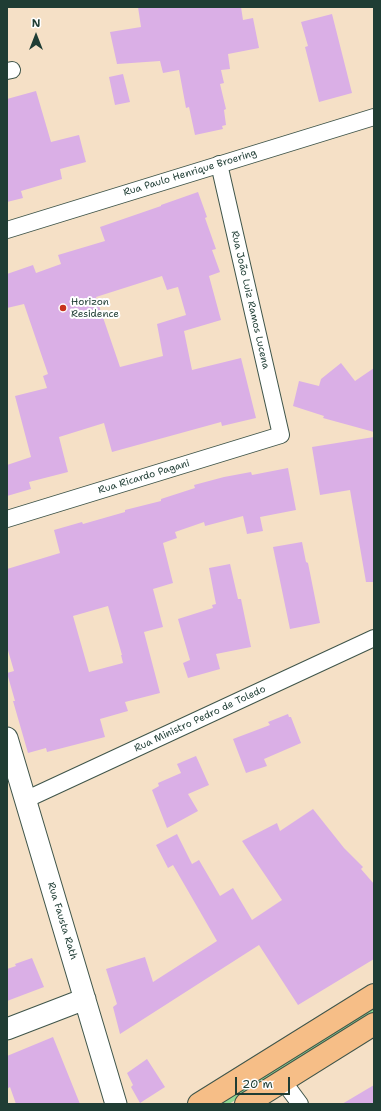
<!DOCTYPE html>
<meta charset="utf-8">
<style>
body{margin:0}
#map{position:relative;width:381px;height:1111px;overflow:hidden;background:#f5e0c6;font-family:"Shantell Sans",sans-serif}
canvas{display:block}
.frame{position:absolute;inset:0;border:8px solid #1f3d34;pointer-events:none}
.north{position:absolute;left:16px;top:16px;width:40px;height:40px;-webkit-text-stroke:3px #fff;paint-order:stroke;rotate:0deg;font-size:11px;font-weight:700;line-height:16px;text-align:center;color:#1f3d34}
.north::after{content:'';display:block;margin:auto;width:14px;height:18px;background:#1f3d34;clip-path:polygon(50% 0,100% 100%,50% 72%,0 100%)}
.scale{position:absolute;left:235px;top:1077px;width:55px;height:18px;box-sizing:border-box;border:2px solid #1f3d34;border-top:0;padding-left:5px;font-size:12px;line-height:14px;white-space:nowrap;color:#1f3d34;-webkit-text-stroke:3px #fff;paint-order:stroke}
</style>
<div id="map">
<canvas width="381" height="1111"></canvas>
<div class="frame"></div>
<div class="north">N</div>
<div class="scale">20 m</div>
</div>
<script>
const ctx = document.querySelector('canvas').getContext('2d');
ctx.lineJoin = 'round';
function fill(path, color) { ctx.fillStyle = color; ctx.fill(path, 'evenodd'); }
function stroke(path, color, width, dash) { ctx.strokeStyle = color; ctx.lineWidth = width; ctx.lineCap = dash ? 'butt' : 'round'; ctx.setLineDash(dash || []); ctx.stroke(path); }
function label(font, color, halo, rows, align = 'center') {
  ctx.font = font + ' "Shantell Sans",sans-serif'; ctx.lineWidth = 4; ctx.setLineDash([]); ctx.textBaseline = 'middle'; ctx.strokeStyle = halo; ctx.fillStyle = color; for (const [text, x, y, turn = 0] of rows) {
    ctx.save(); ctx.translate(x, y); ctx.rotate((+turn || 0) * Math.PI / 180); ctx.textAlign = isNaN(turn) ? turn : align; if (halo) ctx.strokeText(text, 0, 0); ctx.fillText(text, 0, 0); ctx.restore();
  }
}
fill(new Path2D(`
 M374,1005V1014L229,1104H215Z`), '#93da94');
fill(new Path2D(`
 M138,7H241L243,20L253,18L259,48L228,54L230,69L221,70L224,83L220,84L226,109L224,110L226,125L222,126L223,129L195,135L189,107L186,108L179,70L163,73L160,61L117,64L110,32L141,27Z
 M332,14L352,93L319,102L305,47L308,46L301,22Z
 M123,74L130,102L115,105L109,77Z
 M36,91L51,142L79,135L86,162L60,169L62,179L21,191L23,198L7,202V99Z
 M198,192L207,217L205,218L216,249L212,250L220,272L209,276L221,320L184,331L192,370L241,358L256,418L222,426L221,422L112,452L104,423L59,437L68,472L29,482L31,489L7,496V465L31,457L15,396L47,388L43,376L48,374L24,304L7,308V274L33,265L36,273L61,264L58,255L105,241L100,227L161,206V205ZM162,276L167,290L178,287L186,315L157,324L163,356L120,367L96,297Z
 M341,363L355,381L374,368V432L323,418L324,416L293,406L299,381L319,386L321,379Z
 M374,437V582H366L350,490L320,495L312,447Z
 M288,468L296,510L260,517L263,531L247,534L243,516L205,526L204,522L175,532L177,538L163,543L173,583L153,589L163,627L144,632L160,693L125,702L128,711L100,719L105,737L47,752L46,748L28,753L13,701H15L7,673L14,671L7,647V569L60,553L54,530L82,522L83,524L125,512V510L161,501V499L195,488L194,485L224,477L251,472L252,475ZM108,606L122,655H121L123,663L89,672L73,616Z
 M302,542L306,562L308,563L320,623L290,629L273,547Z
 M230,564L238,599H241L251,647L216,654L220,669L188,678L183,663L190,660L178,619L213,608L212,605L216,604L209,568Z
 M288,714L289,717H291L301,743L264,759L267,766L246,773L233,739L270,725L268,722Z
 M196,756L209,785L188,794L198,811L167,828L152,790L159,786L158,783L181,773L177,764Z
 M313,809L344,848L363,867L361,869L374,884V959L298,1005L259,945L120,1034L113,1007L117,1004L106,969L145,957L153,982L217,941L173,865L168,868L156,845L177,834L192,864L199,860L220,896L233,888L252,920L282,900L242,841L277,823L280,831Z
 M32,958L44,987L7,1001V969L16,966L15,964Z
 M53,1037L80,1104H16L10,1087L7,1089V1056Z
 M147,1059L165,1087L140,1103L131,1087L133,1085L127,1073Z
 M374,1085V1104H342Z`), '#daafe6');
const minor = new Path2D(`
 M7,71L12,70
 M7,230L374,117
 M7,519L281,435L219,164
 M25,800L374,638
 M283,1081L300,1104`);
const tertiary = new Path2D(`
 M7,738L116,1104
 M7,1029L85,999`);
const primary = new Path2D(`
 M199,1104L374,995
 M246,1104L374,1024`);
stroke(minor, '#3f554a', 18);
stroke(tertiary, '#3f554a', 23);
stroke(primary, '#3f554a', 24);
stroke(minor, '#fff', 16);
stroke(tertiary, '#fff', 21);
stroke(primary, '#f6be87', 22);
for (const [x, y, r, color] of [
 [63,308,4,"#c8321e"]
]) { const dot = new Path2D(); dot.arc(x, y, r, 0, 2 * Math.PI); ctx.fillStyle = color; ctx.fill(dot); stroke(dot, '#fff', 1.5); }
label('10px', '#1f3d34', '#fff', [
 ["Rua Paulo Henrique Broering",190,173,-17],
 ["Rua João Luiz Ramos Lucena",250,300,77],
 ["Rua Ricardo Pagani",144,477,-17],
 ["Rua Ministro Pedro de Toledo",200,719,-25],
 ["Rua Fausta Rath",62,921,73]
]);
label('10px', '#1f3d34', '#fff', [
 ["Horizon",71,302],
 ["Residence",71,314]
], 'left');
</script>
